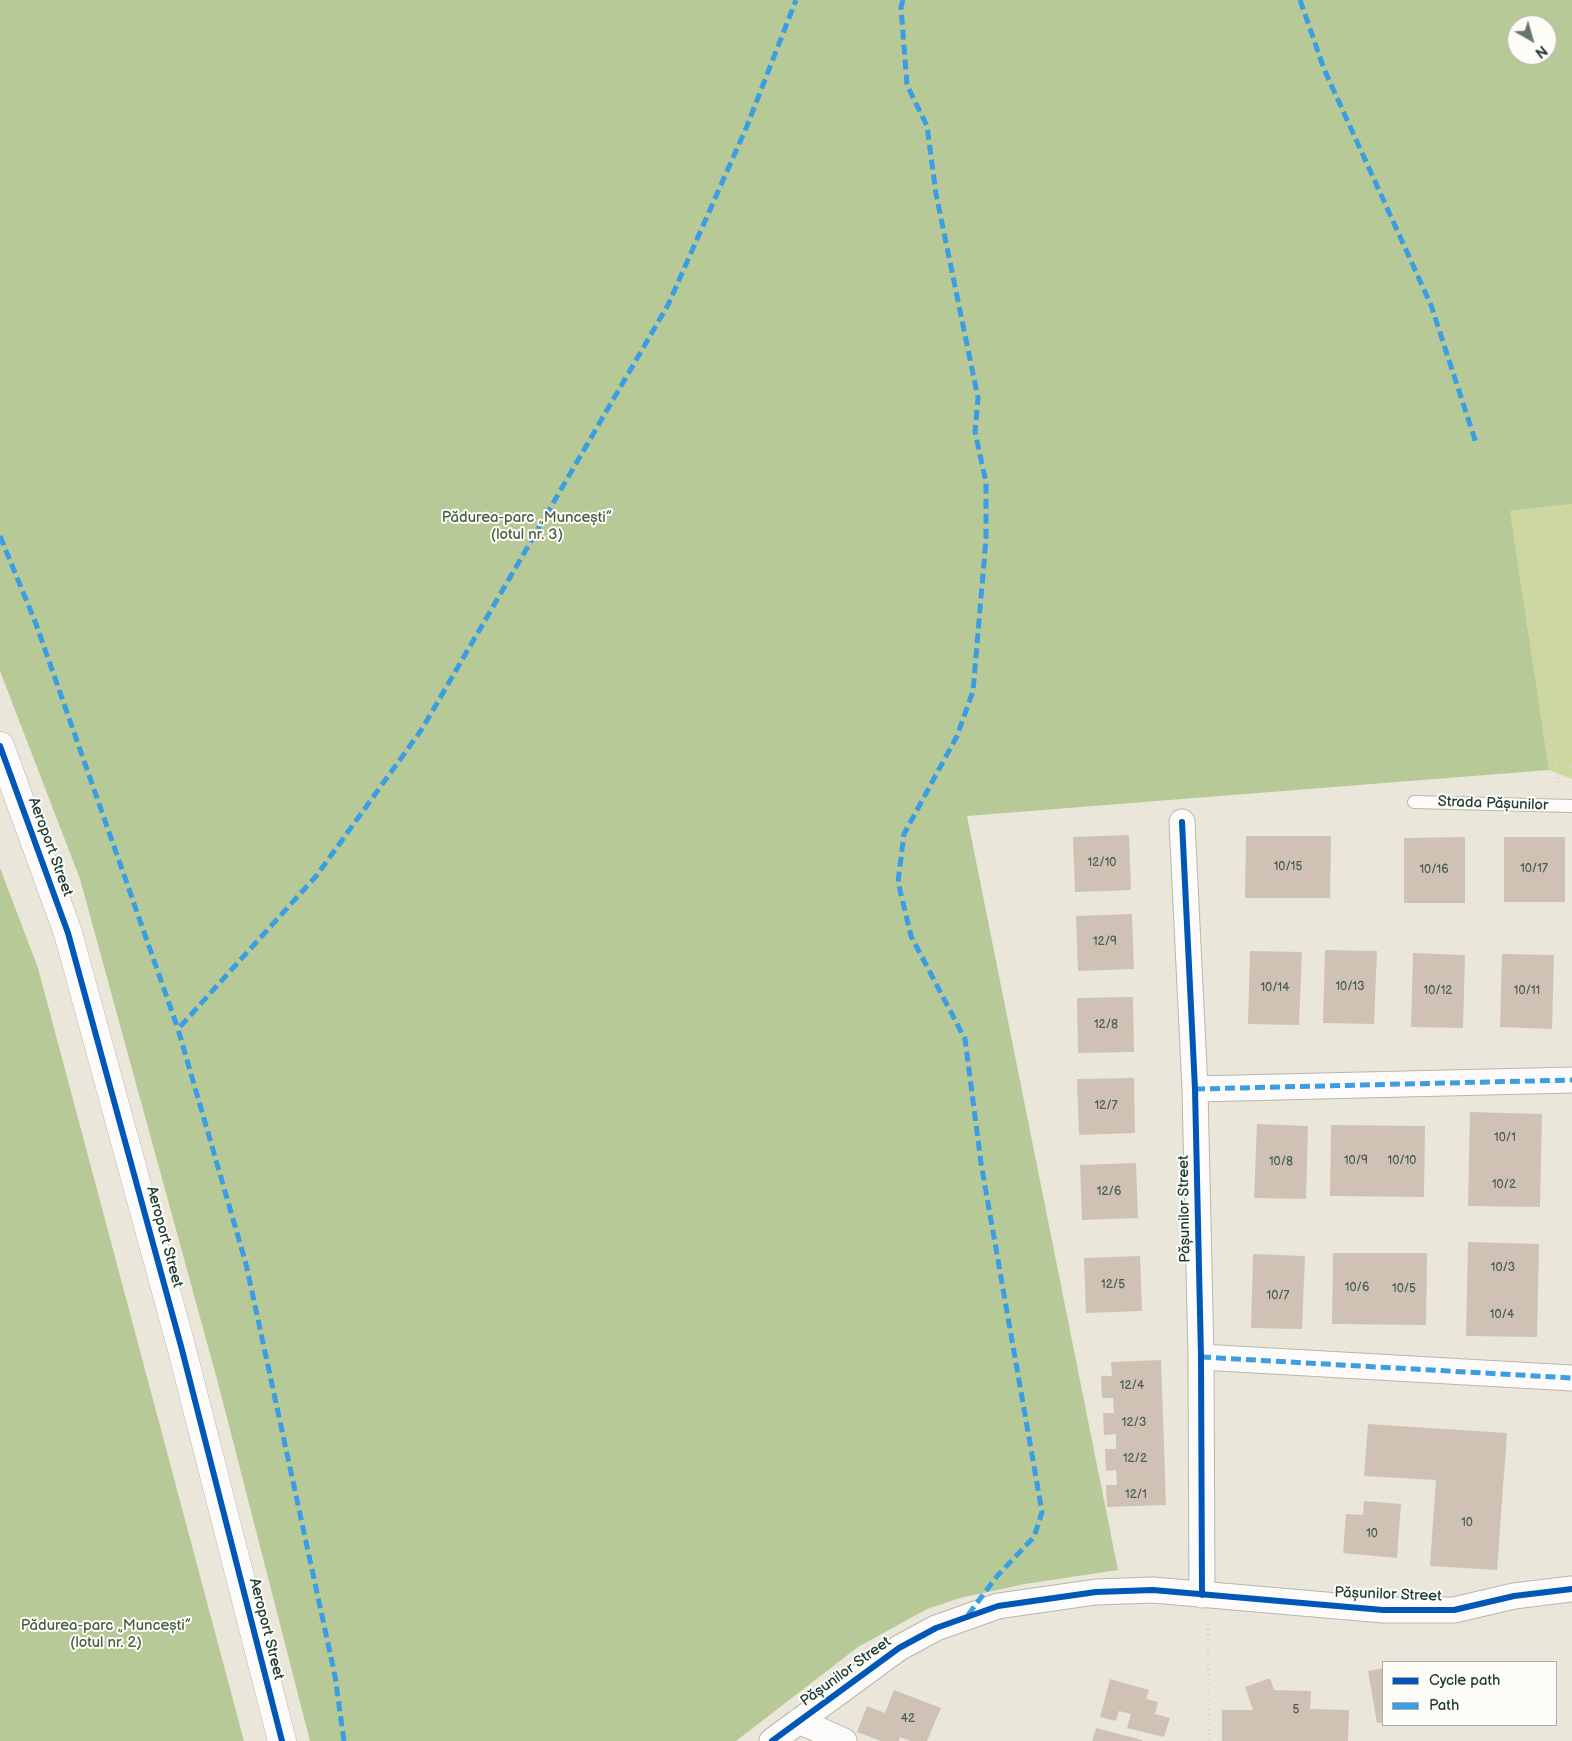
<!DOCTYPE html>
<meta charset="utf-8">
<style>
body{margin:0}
#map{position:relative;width:1572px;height:1741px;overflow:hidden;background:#eae7da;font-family:"Balsamiq Sans",sans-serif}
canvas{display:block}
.legend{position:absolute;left:1382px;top:1661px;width:175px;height:65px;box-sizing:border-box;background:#fdfcf7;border:1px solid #a4b0a9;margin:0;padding:6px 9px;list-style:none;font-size:15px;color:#1f3d34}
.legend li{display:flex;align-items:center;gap:10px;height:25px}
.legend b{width:25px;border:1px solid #a4b0a9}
.north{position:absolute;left:1507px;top:15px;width:50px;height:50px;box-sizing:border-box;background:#fdfcf7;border:1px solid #a4b0a9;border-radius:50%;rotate:142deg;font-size:14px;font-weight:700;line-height:20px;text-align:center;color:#1f3d34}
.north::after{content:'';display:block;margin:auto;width:18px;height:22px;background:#66786e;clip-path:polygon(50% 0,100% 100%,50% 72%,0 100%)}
</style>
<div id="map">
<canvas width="1572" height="1741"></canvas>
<ul class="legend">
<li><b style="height:6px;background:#0057b8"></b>Cycle path</li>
<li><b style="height:6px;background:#3c9ee2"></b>Path</li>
</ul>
<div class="north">N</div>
</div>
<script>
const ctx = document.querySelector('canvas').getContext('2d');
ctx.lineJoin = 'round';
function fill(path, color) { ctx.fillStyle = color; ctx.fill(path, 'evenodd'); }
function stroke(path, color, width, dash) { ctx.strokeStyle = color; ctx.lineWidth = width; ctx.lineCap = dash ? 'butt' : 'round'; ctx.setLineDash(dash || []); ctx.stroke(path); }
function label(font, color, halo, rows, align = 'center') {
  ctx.font = font + ' "Balsamiq Sans",sans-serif'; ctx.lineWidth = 4; ctx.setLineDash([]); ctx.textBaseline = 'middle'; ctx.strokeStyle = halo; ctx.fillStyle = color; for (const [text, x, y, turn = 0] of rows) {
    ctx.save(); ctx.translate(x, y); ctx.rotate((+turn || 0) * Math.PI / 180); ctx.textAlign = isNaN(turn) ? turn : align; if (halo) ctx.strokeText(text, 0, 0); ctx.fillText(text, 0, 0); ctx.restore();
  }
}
fill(new Path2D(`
 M1572,504V779L1549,770L1510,511Z`), '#cdd8a0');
fill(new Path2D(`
 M0,0H1572V504L1510,511L1549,770L967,816L1118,1570L1025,1584L960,1598L927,1609L858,1647L736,1741H310L218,1383L80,879L0,671ZM1517,25H1547V55H1517Z
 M0,868L38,968L244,1741H0Z`), '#b8c998');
fill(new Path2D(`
 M1129,835L1131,890L1075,892L1073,837Z
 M1246,836H1331L1330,898H1245Z
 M1465,837V903H1404V838Z
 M1504,837H1565V902H1504Z
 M1132,914L1134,969L1078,971L1076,916Z
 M1325,950L1377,951L1374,1024L1323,1023Z
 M1250,951L1302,952L1299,1025L1248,1024Z
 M1413,953L1465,955L1463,1028L1411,1027Z
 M1502,954L1554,955L1552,1029L1500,1027Z
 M1133,997L1134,1052L1078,1053L1077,998Z
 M1134,1078L1135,1133L1079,1135L1077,1079Z
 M1470,1112L1542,1114L1540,1207L1468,1206Z
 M1257,1124L1308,1126L1306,1199L1254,1198Z
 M1331,1125L1425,1126L1424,1197L1330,1196Z
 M1136,1163L1138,1218L1082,1220L1080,1165Z
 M1468,1242L1539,1244L1537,1337L1466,1336Z
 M1333,1253H1427L1426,1325L1332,1324Z
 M1253,1254L1305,1256L1302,1329L1251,1328Z
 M1140,1256L1142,1311L1086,1313L1084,1258Z
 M1161,1360L1166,1505L1107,1507L1106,1485H1117L1116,1470L1106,1471L1105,1449H1116V1434L1104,1435L1103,1413H1114L1113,1398H1102L1101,1376H1112L1111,1362Z
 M1368,1424L1507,1433L1497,1570L1430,1566L1436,1480L1364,1476Z
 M1364,1501L1401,1504L1397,1558L1343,1553L1346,1514L1363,1515Z
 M1383,1668V1722L1377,1723L1368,1671Z
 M1270,1678L1274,1690L1311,1691L1310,1709L1349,1710L1348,1741H1222V1710H1253L1245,1687Z
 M1110,1679L1149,1690L1146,1699L1158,1702L1155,1714L1170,1718L1164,1737L1127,1728L1131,1714L1119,1711L1116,1721L1100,1717Z
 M894,1690L941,1708L927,1741H910L900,1737L899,1741H881L857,1732L867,1706L885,1713Z
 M1096,1728L1142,1740V1741H1092Z`), '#cfc2b4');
const lane = new Path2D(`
 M1414,802L1572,806`);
const street = new Path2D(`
 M1182,822L1195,1089L1201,1357L1202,1595
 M1195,1089L1572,1080
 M1201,1357L1572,1378
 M799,1721L844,1741
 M772,1741L899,1648L936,1628L998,1606L1096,1592L1153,1590L1383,1610H1454L1514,1596L1572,1589`);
const secondary = new Path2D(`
 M0,746L68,933L181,1346L282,1741`);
stroke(lane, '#b6b7ad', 14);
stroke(street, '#b6b7ad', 27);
stroke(secondary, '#b6b7ad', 29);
stroke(new Path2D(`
 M1542,667L1572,663
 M1556,765L1572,766
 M1558,783L1522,523L1572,517
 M1208,1624L1209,1741`), '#d4d5d2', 3, [1, 4]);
stroke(lane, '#fcfbf9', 12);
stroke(street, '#fcfbf9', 25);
stroke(secondary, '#fcfbf9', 28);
stroke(new Path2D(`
 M903,0L901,7L907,85L927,126L936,194L978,398L975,432L986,482V539L973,691L957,736L904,834L898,882L911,936L965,1039L981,1163L1042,1512L1034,1537L998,1575L968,1615
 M1300,0L1324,69L1431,305L1476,443
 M0,536L36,624L178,1029
 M1195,1089L1572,1080
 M1201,1357L1572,1378
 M344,1741L335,1676L246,1264L178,1029L317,875L422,729L668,305L747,126L796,0`), '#3c9ee2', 5, [10, 5]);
stroke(new Path2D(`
 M0,746L68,933L181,1346L282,1741
 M1182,822L1195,1089L1201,1357L1202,1595
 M772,1741L899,1648L936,1628L998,1606L1096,1592L1153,1590L1383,1610H1454L1514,1596L1572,1589`), '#0057b8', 6);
label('12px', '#4b5e54', null, [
 ["12/10",1102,863],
 ["10/15",1288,867],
 ["10/17",1534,869],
 ["10/16",1434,870],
 ["12/9",1105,942],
 ["10/13",1350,987],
 ["10/14",1275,988],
 ["10/12",1438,991],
 ["10/11",1527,991],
 ["12/8",1106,1025],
 ["12/7",1106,1106],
 ["10/1",1505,1138],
 ["10/9",1356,1161],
 ["10/10",1402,1161],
 ["10/8",1281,1162],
 ["10/2",1504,1185],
 ["12/6",1109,1192],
 ["10/3",1503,1268],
 ["12/5",1113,1285],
 ["10/6",1357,1288],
 ["10/5",1404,1289],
 ["10/7",1278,1296],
 ["10/4",1502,1315],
 ["12/4",1132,1386],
 ["12/3",1134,1423],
 ["12/2",1135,1459],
 ["12/1",1136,1495],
 ["10",1467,1523],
 ["10",1372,1534],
 ["5",1296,1710],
 ["42",908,1719]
]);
label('15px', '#456143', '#fdfcf7', [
 ["Pădurea-parc „Muncești”",527,518],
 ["(lotul nr. 3)",527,535],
 ["Pădurea-parc „Muncești”",106,1626],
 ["(lotul nr. 2)",106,1643]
]);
label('15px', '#1f3d34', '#fdfcf7', [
 ["Strada Pășunilor",1493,804,2],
 ["Aeroport Street",50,847,70],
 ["Pășunilor Street",1185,1209,-91],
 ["Aeroport Street",164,1237,75],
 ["Pășunilor Street",1388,1595,2],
 ["Aeroport Street",266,1629,76],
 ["Pășunilor Street",846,1672,-36]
]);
</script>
